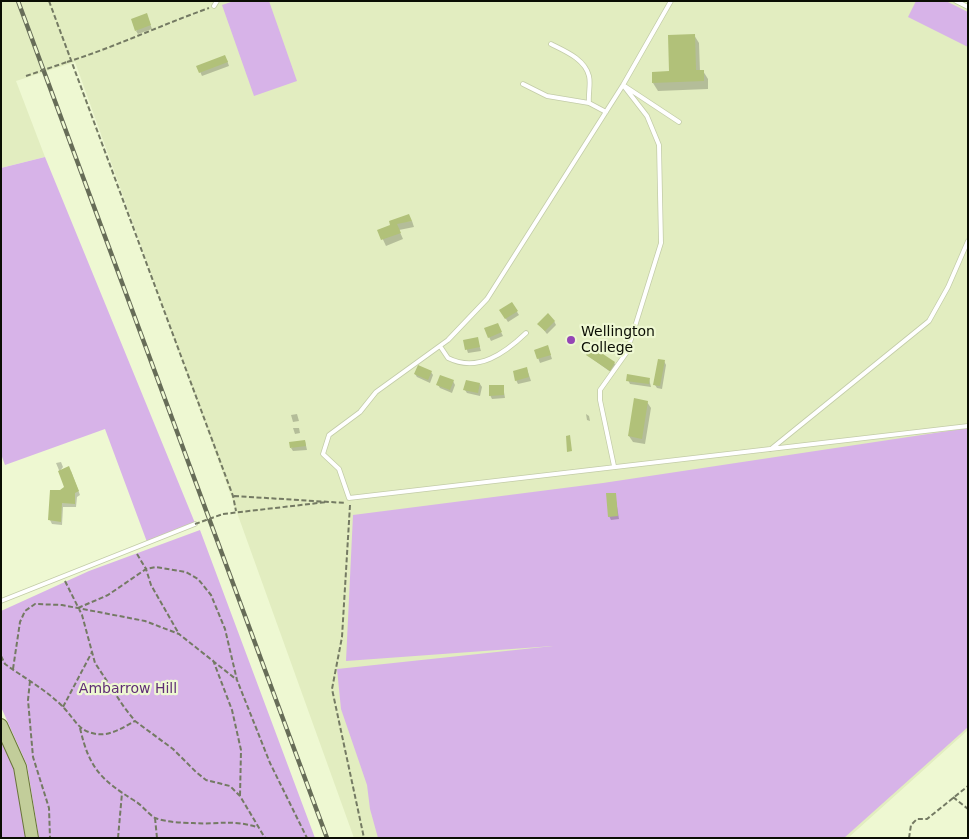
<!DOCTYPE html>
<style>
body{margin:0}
#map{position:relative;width:969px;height:839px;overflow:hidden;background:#eef8d2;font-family:"DejaVu Sans",sans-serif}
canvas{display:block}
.frame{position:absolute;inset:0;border:2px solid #0a0d03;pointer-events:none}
</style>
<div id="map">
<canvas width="969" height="839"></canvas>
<div class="frame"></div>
</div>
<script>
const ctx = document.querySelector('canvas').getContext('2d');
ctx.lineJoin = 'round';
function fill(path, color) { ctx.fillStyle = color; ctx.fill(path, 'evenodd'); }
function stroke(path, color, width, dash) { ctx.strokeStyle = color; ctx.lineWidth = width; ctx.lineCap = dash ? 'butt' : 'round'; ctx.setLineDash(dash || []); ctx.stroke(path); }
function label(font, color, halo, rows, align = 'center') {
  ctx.font = font + ' "DejaVu Sans",sans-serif'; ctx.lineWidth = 4.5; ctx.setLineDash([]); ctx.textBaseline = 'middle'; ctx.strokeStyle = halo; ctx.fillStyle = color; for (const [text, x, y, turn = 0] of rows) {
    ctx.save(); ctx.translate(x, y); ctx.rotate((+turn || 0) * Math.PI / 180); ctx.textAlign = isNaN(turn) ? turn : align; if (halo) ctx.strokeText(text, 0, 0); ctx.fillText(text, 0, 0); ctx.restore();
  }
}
fill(new Path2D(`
 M1,1H968V730L848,838H354L75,62L16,81L45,157L1,168Z`), '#e2edc0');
fill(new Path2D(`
 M234,1H269L297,81L254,96L222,5Z
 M916,1H946L968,12V47L908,17Z
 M45,157L195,523L147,542L105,429L5,465L1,454V168Z
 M968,428V727L844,838H378L370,809L367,785L341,709L337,669L553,646L346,661L353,515L603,483Z
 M200,530L315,838H39L27,765L1,707V611L89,571Z
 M1,725L20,767L32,838H1Z`), '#d7b3e8');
fill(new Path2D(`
 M148,18L152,29L138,34L136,31Z
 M694,35L699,43L700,72L703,71L708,79V89L658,91L653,83L670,73Z
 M227,60L229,66L202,76L198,67Z
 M412,221L414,227L399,230L403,239L386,246L379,231L392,226L390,222Z
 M512,304L519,315L508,322L501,311Z
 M554,321L556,325L547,334L539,324Z
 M499,328L503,336L491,341L489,337Z
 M477,338L481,351L468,353L464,341Z
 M548,347L552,359L540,363L535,350Z
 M587,355L614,363L617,366L612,373Z
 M664,361L666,365L662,389L657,388L655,385Z
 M527,369L531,381L518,384L516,380Z
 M431,372L433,375L430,383L417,377L415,374Z
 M649,379L651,387L630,384L628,380Z
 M453,381L455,385L452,393L440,388L438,385Z
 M480,384L482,387L480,396L467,393L465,390Z
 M503,386L505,398L492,399L490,395Z
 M647,402L651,408L645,444L633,442L629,436Z
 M297,414L299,421L293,422L291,415Z
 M586,414L589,416L590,421L587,420Z
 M293,428H299L300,433L295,434Z
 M305,441L307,450L293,451L291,448Z
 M61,462L63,467L60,471H71L80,495L77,497L76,507H63L62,525L52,524L50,520L61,492L66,487L56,463Z
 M615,494L619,519L611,520L609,516Z`), '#0003');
fill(new Path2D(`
 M147,13L151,25L135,31L131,19Z
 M695,34L696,70H704V81L652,83V72L669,71L668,35Z
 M225,55L228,62L199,73L196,66Z
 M409,214L412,221L397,224L401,233L381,240L377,230L390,225L389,221Z
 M512,302L518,311L505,319L499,310Z
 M548,313L555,321L545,331L537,324Z
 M498,323L502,332L488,338L484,328Z
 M478,337L480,347L465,350L463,340Z
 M548,345L551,355L537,359L534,350Z
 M591,346L615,362L610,371L586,355Z
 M658,359L665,360L660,386L653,385Z
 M418,365L432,371L428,380L414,374Z
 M527,367L529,377L515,381L513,371Z
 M627,374L650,378L649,384L626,381Z
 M440,375L454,380L450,390L436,385Z
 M466,380L480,383L478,393L463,390Z
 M489,385H504V395L489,396Z
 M634,398L648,401L642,439L628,436Z
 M570,435L572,451L567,452L566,436Z
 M305,440L306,446L290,448L289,442Z
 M69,466L79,491L75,493V504L62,503L61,522L48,520L50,490H60L64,487L58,471Z
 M606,493H616L618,516L608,517Z`), '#b1c179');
const service = new Path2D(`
 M671,1L623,85L487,299L448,340L376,392L360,412L329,435L323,454L339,469L349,498L968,426
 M956,1L968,7
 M214,6L217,1
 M551,44C565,51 585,59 589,76C591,84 588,94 589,103
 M523,84L547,96L589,103L606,112
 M440,346L448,358C478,373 505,353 526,333
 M771,449L929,321L948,287L968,241
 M614,466L600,400V390L627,352L661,243L659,145L647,116L623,85L679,122
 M1,601L195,524`);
const primary = new Path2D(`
 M1,725L20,767L32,838`);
stroke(service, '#c3cca8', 5.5);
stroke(primary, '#68743a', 14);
stroke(new Path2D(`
 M49,1L233,496L236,511
 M67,62C115,47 161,25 209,8
 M234,496L346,503
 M350,505L342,637L332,689L364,838
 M223,514L327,502
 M137,554L146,569L151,585L179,634
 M65,581L82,615L95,663L124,707L135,721L173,749L196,772L206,780L230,786L240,796L265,838
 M78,608L108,595L146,569L156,567L186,572L198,579L211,595L225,629L237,680L270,763L307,838
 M1,656L5,664C24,678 47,690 64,708C73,717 78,730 92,733C108,738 122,728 135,721
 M213,660L232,710L241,750L240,796
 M13,669L20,622L25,611L35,604L62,605L145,621L179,634L237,680
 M30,681L28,700L33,757L49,808L50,838
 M63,707L92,652
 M80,728C89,768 101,780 135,801C142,805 148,814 155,818C165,822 183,823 193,823C219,825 229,819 257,827
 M953,797L968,809
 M155,818L157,838
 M118,838L122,793
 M909,838L911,825L917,819H927L968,786`), '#747a63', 2, [5, 2.5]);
stroke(service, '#fff', 4);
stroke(primary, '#c2cd9a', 12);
const rail = new Path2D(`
 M18,1L327,838`);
stroke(rail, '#676d58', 4.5);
stroke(rail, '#eef8d2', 2.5, [8]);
stroke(new Path2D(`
 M26,76L67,62
 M195,524L223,514`), '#747a63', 2, [5, 2.5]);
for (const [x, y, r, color] of [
 [571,340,5,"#9445b5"]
]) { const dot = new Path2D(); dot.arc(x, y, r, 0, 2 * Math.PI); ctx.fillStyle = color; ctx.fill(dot); stroke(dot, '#eef8d2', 2); }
label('14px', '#0a0d03', '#eef8d2', [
 ["Wellington",581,332],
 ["College",581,348]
], 'left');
label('14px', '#5f2d75', '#eef8d2', [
 ["Ambarrow Hill",128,689]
]);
</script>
